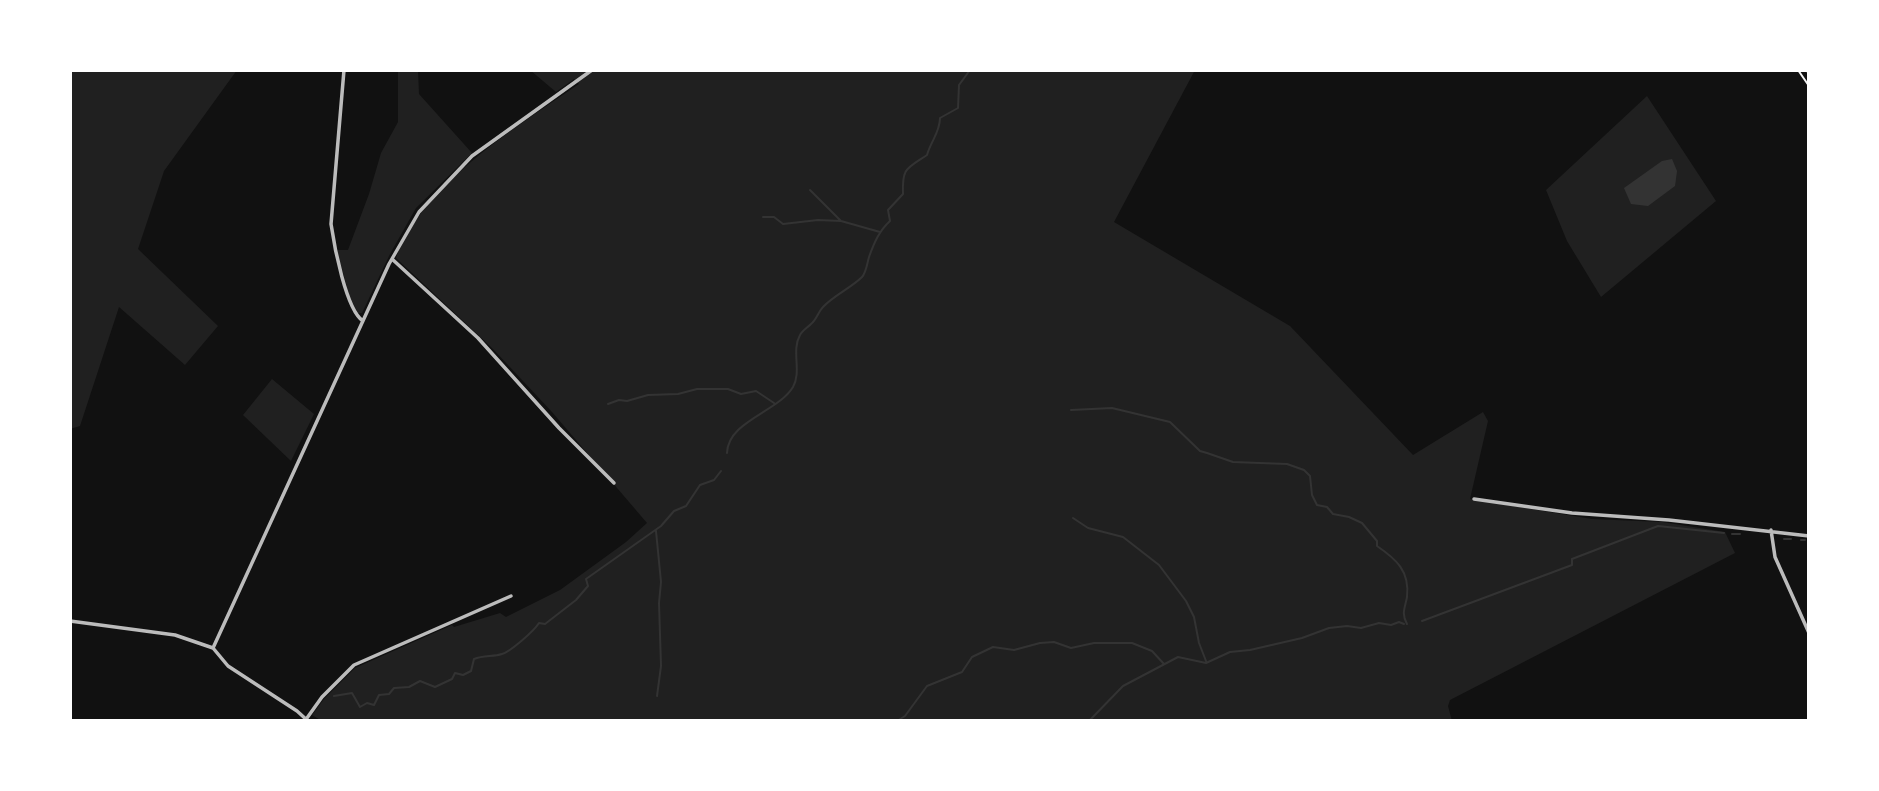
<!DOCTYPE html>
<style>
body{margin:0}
#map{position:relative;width:1879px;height:791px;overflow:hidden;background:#111;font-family:"PT Sans",sans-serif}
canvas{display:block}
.frame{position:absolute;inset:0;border:72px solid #fff;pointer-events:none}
</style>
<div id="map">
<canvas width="1879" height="791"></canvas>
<div class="frame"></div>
</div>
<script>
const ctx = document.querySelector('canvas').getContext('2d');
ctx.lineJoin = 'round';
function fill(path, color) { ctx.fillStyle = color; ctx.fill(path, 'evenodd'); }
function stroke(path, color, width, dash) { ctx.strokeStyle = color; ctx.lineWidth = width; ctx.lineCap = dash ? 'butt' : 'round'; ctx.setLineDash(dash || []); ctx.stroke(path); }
fill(new Path2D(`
 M70,70H237L164,171L138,249L218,326L185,365L119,307L80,426L70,429Z
 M398,70H418L419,94L472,153L416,208L390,254L362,313H358L349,295L337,250H348L369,194L381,153L398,122Z
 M530,70H1195L1114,222L1290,326L1413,455L1483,412L1488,421L1470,499L1592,519L1662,522L1725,532L1735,553L1450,700L1448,706L1452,721H322L312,715L324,699L355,668L452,625L454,627L500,613L506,617L560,590L626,542L647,523L552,412L493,349L396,258C423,184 516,127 579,84L574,79L556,92Z
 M1647,96L1716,201L1601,297L1567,241L1546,190Z
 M272,379L314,414L291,461L243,415Z`), '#202020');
fill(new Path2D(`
 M1672,159L1677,171L1675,186L1648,206L1631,204L1624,188L1662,161Z`), '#333');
stroke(new Path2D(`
 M810,190L841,221
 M763,217H774L783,224L818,220L841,221L880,232
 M608,404L619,400L627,401L648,395L678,394L697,389H728L741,394L756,391L774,403
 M1071,410L1112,408L1170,422L1200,451L1207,453L1233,462L1287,464L1304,470L1310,476L1312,495L1317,505L1327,507L1333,514L1349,517L1362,523L1377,541V546C1396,559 1410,571 1407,597C1405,608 1401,613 1407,624
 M727,453C728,421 778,412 793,387C802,371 791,351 800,335C802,331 807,328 811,324C817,319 818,312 823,307C834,295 851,288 862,277C866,273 867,264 869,257C874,243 879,231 890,221L888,210L903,194C902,168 906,169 927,155C931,141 940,132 940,118L958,108L959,85L970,70
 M1073,518L1088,528L1123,537L1159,565L1186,601L1194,617L1199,643L1206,661
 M656,531L661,582L659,603L661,666L657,696
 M1732,534H1740
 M1784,539H1791
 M1801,540H1805
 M1422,621L1572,565V559L1658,526L1724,533
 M334,696L352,693L360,707L367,703L374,705L379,695L389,694L394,688L409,687L420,681L435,687L452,679L455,673L463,675L471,671L474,659C484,655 493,657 502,654C510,652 534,631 539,623L545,624L576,600L588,586L586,579L661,526L674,511L686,506L700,485L714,480L721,471
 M897,721L905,716L927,686L962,672L972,657L993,647L1014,650L1040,643L1054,642L1071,648L1094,643H1132L1152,651L1164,664
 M1089,721L1123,686L1178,657L1206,663L1230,652L1250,650L1302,638L1329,628L1347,626L1361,628L1379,623L1391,625L1399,622L1404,624`), '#333', 2);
stroke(new Path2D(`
 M1798,70L1809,86`), '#f5f5f5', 2);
stroke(new Path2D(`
 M344,70L331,224C334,245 346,310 363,321
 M392,259L478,338L559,428L614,483
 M1474,499L1572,513L1669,520L1809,536
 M1771,530L1775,557L1809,633
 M70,621L175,635L213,648L228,666L297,711L308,721
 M213,648L389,264L419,212L472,156L592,70
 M307,718L322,697L354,665L511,596`), '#bcbcbc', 3.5);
stroke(new Path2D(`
 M1808,70L1809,71`), '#f5f5f5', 5);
</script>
